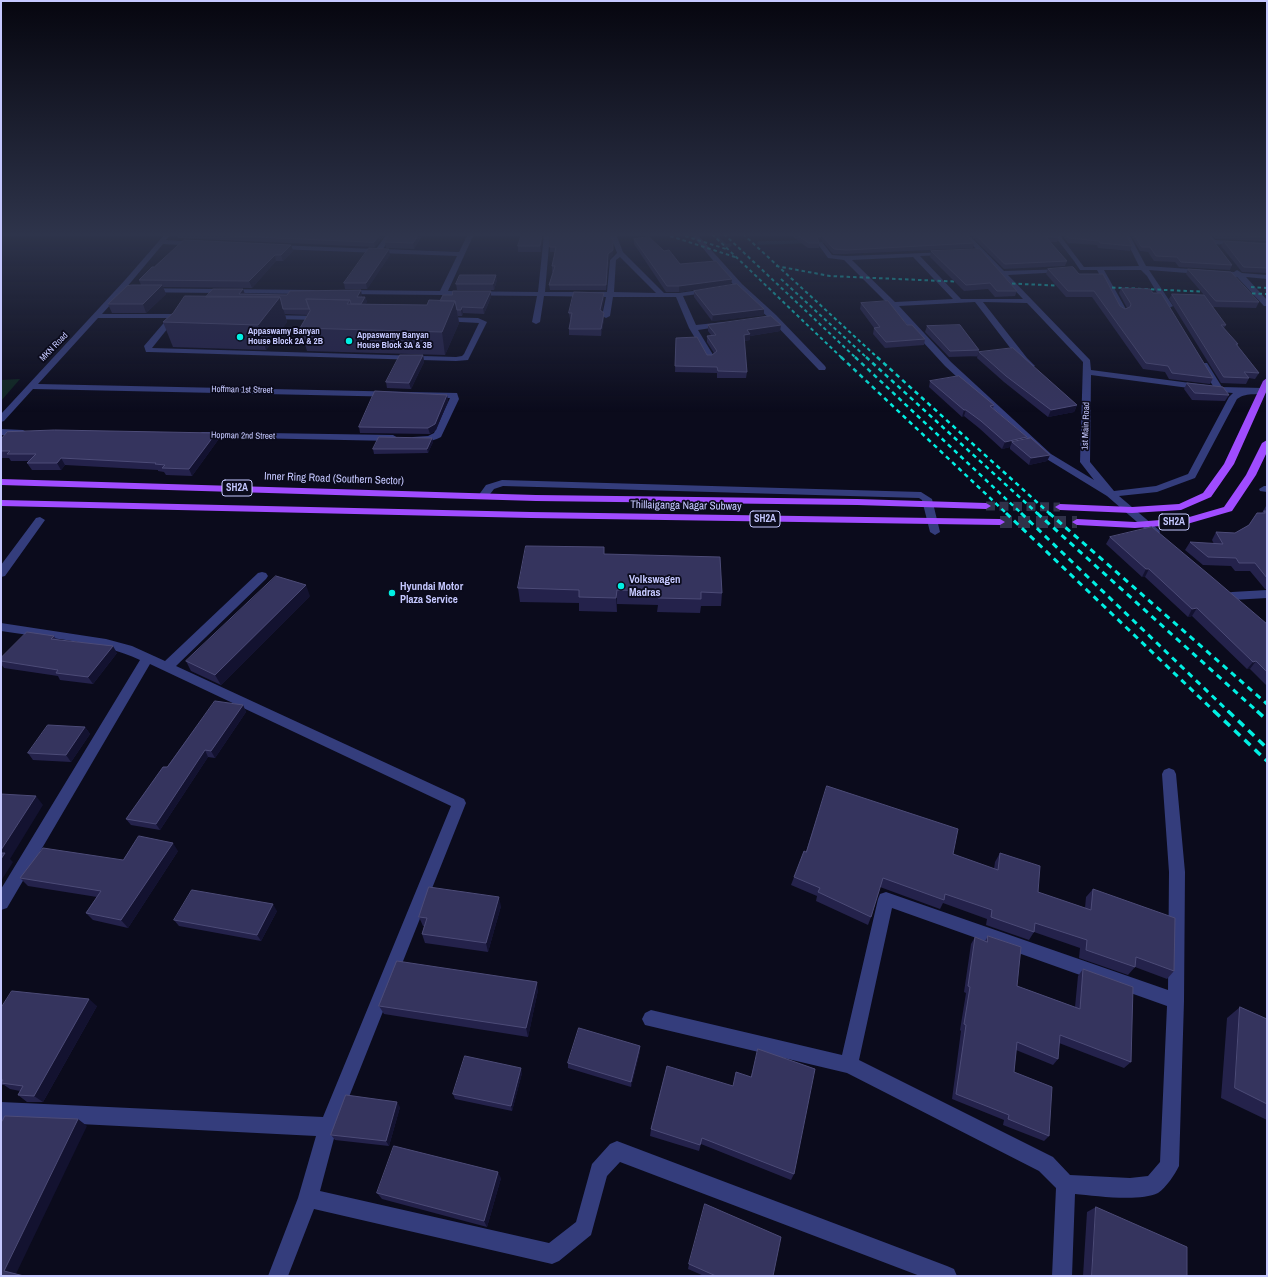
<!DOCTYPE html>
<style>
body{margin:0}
#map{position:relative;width:1268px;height:1277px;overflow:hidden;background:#0b0b1c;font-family:"Archivo Narrow",sans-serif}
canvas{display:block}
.frame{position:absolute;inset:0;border:2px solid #c5c8ff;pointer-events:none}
</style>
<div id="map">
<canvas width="1268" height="1277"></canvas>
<div class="frame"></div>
</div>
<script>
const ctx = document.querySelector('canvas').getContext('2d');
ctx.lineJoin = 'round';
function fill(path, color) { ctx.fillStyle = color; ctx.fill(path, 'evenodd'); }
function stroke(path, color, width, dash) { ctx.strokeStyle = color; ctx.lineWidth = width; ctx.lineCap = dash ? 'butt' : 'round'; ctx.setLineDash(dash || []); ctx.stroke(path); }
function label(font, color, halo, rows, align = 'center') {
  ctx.font = font + ' "Archivo Narrow",sans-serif'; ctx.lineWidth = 3.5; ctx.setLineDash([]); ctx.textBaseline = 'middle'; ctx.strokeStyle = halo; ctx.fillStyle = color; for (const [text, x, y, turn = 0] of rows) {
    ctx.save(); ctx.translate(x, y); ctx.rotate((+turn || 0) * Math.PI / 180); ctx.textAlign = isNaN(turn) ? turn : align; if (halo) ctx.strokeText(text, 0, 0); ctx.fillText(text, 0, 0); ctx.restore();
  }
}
fill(new Path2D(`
 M20,379L1,401V380Z`), '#0e2621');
stroke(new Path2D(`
 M714,234L726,246L730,245
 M759,243L829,241`), '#0a2840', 3.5);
stroke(new Path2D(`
 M986,506L1060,507`), '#303149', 9, [9, 4.5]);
stroke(new Path2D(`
 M1000,522H1077`), '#303149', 12, [12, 6]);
fill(new Path2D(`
 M165,234H171L166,240L198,242L201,244L198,246L163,244L126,288L314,290L318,292L314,294L122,292L102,314H185L189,316L185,318H176L152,348L456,357L462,356L464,354L479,323L442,321L438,319L439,317L478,318L487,322L468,360L456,361L149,352H146L144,346L168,318H98L38,384L457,393L459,399L441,437C433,441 419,446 411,439L413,437L428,436L434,433L450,398L33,389L4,421L1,422V414L125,280Z
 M387,234H393L383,249L459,252L468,234H474L448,291L538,292L544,234H550L545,292H607L610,260L617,253L610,234H616L623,252L664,293H679L713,288V292L683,296L696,325L724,322L728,324L724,326L698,330L715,358L711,360L707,358L689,328L676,297H613L610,316L606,318L602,316L606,297L544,296L540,322L536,324L532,322L537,296L345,294L341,292L345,290L440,291L457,256L276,249L273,247L276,245L376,249ZM620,257L656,293L614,292L616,260Z
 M691,234H697L742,284L776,315L825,366L826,368L825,370H819L770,319L736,288Z
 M962,234H968L1004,271L1065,269V271L1063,272L1008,275L1090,360L1091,370L1213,386L1200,365L1204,363H1207L1222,387L1262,388L1266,391C1259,397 1248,391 1237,399L1195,478L1157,492L1119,496L1159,530L1160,532L1159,534H1151L1107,496L1045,458L945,366L890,306L844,260L828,258L817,243L822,242L832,255L846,256L949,252L950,253L947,255L920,256L961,299H1023ZM913,257L953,299L895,302L852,260ZM975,302L1021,362L1031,368L1035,366L1027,358L983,302L1027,303L1083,362L1080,462L1094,480L1051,454L951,362L899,306ZM1091,375L1219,392L1233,393L1229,397L1188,474L1156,486L1114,491L1090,462Z
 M1053,234H1059L1084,267L1139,266L1123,234H1129L1146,266L1234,272L1237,270L1242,273L1267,275V279L1246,277L1267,300V306H1264L1237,277L1149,270L1173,306L1169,308H1166L1147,276L1141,270H1104L1127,311L1126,313H1120L1097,270H1080L1074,261Z
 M1204,234H1210L1215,240L1267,243V247L1213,244L1211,243Z
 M267,315L321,316L325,318L321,320L270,319L266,317Z
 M1,429L23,430L28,433L23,436L1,435Z
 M202,432L393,435L398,438L393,441L199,437L197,435Z
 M502,480L921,492L932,499L940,532L935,535L930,532L922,500L919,498L503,486L494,489L487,498H479L478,496L486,485Z
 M1264,486H1267V492L1260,491L1259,489Z
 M40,517L45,520L5,576L1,577V565L36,518Z
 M262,572L266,573L268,576L266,579L176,666L464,799L466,803L337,1127L320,1191L549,1243L576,1222L592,1164L610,1144L617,1141L947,1266L954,1269L957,1276H920L620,1162L607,1176L591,1235L559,1261L552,1264L314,1209L288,1276H268L298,1198L316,1136L1,1120V1102L323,1117L451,806L150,664L7,908L1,910V889L140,660C99,641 46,638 1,631V623L106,639L132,646L165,661L258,573Z
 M1267,590V598L1232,600L1228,599L1226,596L1228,593L1232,592Z
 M1169,768L1174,770L1176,774L1185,872L1184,1001L1179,1166C1175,1174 1166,1188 1158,1193C1140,1202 1096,1196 1075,1194L1072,1276H1052L1056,1188L1039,1171L847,1073L645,1025L642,1019L645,1013L651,1010L842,1055L878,899L880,894L886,892L1168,990L1169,872L1162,774L1164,770ZM892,908L1167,1006L1160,1162L1148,1176L1130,1178L1070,1175L1053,1157L859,1060Z`), '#343d7c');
fill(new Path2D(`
 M1267,378V390L1234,464L1211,497L1181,510L1132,513L1060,510L1055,507L1060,504L1132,507L1179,504L1203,493L1224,464L1263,381Z
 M1267,440V452L1256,475L1232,511L1187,524L1135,528L1077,525L1072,522L1077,519L1135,522L1186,518L1224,507L1246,475L1262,443Z
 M1,479L536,495L857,499L986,503L991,506L986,509L857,505L536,501L1,485Z
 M1,500L531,512L1000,519L1005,522L1000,525L531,518L1,506Z`), '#a04cff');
stroke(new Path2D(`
 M664,234L735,257
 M679,234L726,249
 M712,234L842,358
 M724,234L856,358
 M743,234L878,358
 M776,266L830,276L965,282
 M781,279L867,358
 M999,283L1067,286
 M1099,287L1211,292
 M1251,287L1267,288
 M1239,293L1267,294`), '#00f0e3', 2, [3.5, 3]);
stroke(new Path2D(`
 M841,357L1007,514
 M855,357L1022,514
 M866,357L1038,514
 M877,357L1050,514`), '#00f0e3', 2.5, [4.5, 4]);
stroke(new Path2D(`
 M1006,513L1215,712
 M1021,513L1229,712
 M1037,513L1258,712
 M1049,513L1267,704`), '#00f0e3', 3, [6, 5]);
stroke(new Path2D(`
 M1214,711L1267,761
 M1228,711L1267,748
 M1257,711L1267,720`), '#00f0e3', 3.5, [8, 6]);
fill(new Path2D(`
 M176,234H385L375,247L178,238Z
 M390,234H423L414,249L386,248L385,242Z
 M522,234H542L541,252H518V246Z
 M551,234L613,255L609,260L606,290H550L549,285L553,272H552V266L555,252H550V247Z
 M789,234H966L974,243L973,248L846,254H833L822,241H819V248H808Z
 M969,234H1056L1059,238L1057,242H1050L1067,261L1065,266L1004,269Z
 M1061,234H1126L1132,246L1130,251L1098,248L1097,245L1068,243Z
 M1130,234H1208L1232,265L1230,270L1179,267L1175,262L1154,261L1148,252L1140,251Z
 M1211,234H1267V241L1216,239Z
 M634,239L664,251L680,264L732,279L731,284L679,292H666L634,244Z
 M1224,241L1267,244V273L1242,272L1221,246Z
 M291,245L293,251L283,261H276L252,288L163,287L166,294L146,313H112L108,304L141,285L139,280L154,267Z
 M931,251L1017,291L1015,296L995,297L988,289L964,291L930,257Z
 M390,255L367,289H345L344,283Z
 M1048,269L1079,274L1120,306L1125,309L1127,308L1119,293L1121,288L1213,378L1210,384L1169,379L1165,372L1143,369L1092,297H1066L1046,274Z
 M1188,269L1259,302L1256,308L1213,307L1205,297L1226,325L1224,328L1238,344V346L1259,373L1255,379L1249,378L1246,384L1221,383L1169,299L1172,294L1204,295L1186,274Z
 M497,280L494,290H457L456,284Z
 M243,289L245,294L362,296V297H365L367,302L365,304L427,305L440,301L491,297L484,314L463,313L462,316H458L459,323L445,355L307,351L300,328L308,315L285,314L287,322L266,350L173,347L163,322L173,313L206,297Z
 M694,291L764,315L712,321L694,297Z
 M604,298L602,311L604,319L601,336L569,335V329L571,319H570L569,313Z
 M861,303L907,325L925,339L924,345L885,348L873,334L874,328L860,309Z
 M708,325L780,331L750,336V340L744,341L747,372L746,378H717V373L675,372L676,338L707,355H712L714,353L707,342V336L711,335L708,331Z
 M927,326L979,350L978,356L949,357L925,332Z
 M979,352L1077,405L1074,412L1048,417L1004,382L977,358Z
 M423,355L424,362L411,389L387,388L386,382Z
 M930,381L994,405L993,408L1027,437V439L1050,455L1047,461L1029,465L1010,449V447L1002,449L979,428L964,416L962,417L929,387Z
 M1187,383L1229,395L1225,401L1192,400L1184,389Z
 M447,395L448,401L436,430L430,434L360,433L359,427Z
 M216,433L218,440L192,476L166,475L164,472L158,471V470L65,465L61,470H32L27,463L29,461H11L9,458H1V439Z
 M432,438L433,442L428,453L374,454L373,449Z
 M1266,506H1267V589H1265L1250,571H1235L1231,566L1203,565L1185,550L1190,542L1214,544L1212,540L1216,532L1235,533L1249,525L1262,513Z
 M1110,537L1267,624V686L1250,669H1247L1192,616L1188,617L1145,577H1142L1106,544Z
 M605,554L722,593L721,606H701L700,613L657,612L658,605L617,604V612L579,611V603L520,602L518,588Z
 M310,596L221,685L191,671L186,661Z
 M54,636L56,639L117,653L93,684L60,680L58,676L4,668L1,664V658Z
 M243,705L246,712L215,758L208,757L160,830L131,825L126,819L167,767Z
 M85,727L90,734L71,762L33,760L28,753Z
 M178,851L128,928L93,920L86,913L97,897L28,886L20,878L123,860Z
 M806,852L953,854L994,869L995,862L1000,853L1038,892L1085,908L1086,897L1093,889L1174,971L1167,979L1135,967L1128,975L1079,958L1080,948L1034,932L1029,940L986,925L987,919L943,903L940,909L880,887L871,917L868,925L816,901L817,896L791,885L794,877Z
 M501,906L488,952L425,943L422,934L424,926H423L419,917Z
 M277,911L261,941L179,926L174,920Z
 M988,936L1017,986L1075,1007L1078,976L1083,969L1131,1062L1124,1068L1059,1043L1058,1059L1053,1065L1016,1050L1014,1072L1049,1136L1044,1141L1003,1125L1004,1120L952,1099L961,1031L960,1030L966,993L964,992L971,944L975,937L985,941Z
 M538,990L528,1037L384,1014L379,1006Z
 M97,1006L43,1102H27L18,1095L20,1091L10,1089L4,1085H1V1008Z
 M1240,1007L1267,1019V1120L1221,1098L1227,1018Z
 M640,1051L631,1087L568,1068V1063Z
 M667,1066L794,1174L791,1180L701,1144L699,1151L650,1136L651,1129Z
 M522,1073L512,1111L455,1099L453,1094Z
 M400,1107L389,1146L335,1140L331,1135Z
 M501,1178L487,1227L382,1199L377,1193Z
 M1096,1207L1187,1276H1083L1087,1212Z
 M689,1264L773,1276H704L688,1269Z`), '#24224b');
fill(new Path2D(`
 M380,234H385L375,247L374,242Z
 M419,234H423L414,249L413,243Z
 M542,234V237L541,252L540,246Z
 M822,236V241L816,242L817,237Z
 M613,241V255L609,260L606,290V285L608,254Z
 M291,245L293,251L283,261L281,255Z
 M389,249L390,255L367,289L366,283Z
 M275,255L276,261L252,288L249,281Z
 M496,275L497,280L494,290L493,284Z
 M732,279L731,284L679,292V286Z
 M162,285L166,294L146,313L143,304Z
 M243,289L245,295L239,294Z
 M361,290L362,296L358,302L357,297Z
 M491,291V297L484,314L483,308Z
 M604,293V298L601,316L600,310Z
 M280,297L287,322L266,350L258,325Z
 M365,297L367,302L359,315L358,310Z
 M455,301L459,323L445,355L442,332Z
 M462,307L463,313L462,316L461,310Z
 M764,309V315L712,321L713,315Z
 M604,313V319L601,336V329Z
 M781,325L780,331L750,336V340L743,341L744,335L747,330Z
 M423,355L424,362L411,389L409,383Z
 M447,395L448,401L436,430L430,434L428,428Z
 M1077,405L1074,412L1048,417L1051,410Z
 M964,410H966L964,416L962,417Z
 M216,433L218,440L192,476L189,469Z
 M1027,437L1025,444L1012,442L1010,447L1002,449L1005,442Z
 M432,438L433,442L428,453L427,449Z
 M1050,455L1047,461L1029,465L1031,458Z
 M61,458L65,465L61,470L57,463Z
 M1146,569H1149L1145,577H1142Z
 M306,585L310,596L221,685L215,675Z
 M617,590V612L616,598Z
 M1197,608L1192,616L1188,617L1192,609Z
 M113,646L117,653L93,684L88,677Z
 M1256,661L1250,669H1247L1253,662Z
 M243,705L246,712L215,758L211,751Z
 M85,727L90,734L71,762L66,755Z
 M205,750L208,757L160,830L156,824Z
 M36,796L43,805L10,859L13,862L1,881V850Z
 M173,843L178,851L128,928L121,920Z
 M499,897L501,906L488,952L486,943Z
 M273,904L277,911L261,941L257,935Z
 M537,982L538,990L528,1037L526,1028Z
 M89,999L97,1006L43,1102L34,1096Z
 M640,1046V1051L631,1087V1082Z
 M521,1068L522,1073L512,1111L511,1106Z
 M397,1102L400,1107L389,1146L386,1141Z
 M78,1119L87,1126L15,1276L4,1271Z
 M498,1172L501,1178L487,1227L484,1221Z`), '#131230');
const building = new Path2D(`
 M190,234H380L374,242Z
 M390,234H419L413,243L385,242Z
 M522,234H542L540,246H518Z
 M551,234H610L613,241V250L608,254L606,285H549L555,266H552L556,247H550Z
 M796,234H966L974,243L847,250L834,249L822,236L817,237L819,243H809Z
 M975,234H1056L1059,238L1045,236L1067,261L1005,264Z
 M1066,234H1126L1132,246L1100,243L1099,241L1069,238Z
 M1134,234H1208L1232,265L1181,262L1177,257L1156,256L1150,247H1142Z
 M1218,234H1267V237Z
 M649,237L664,251L669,250L680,264L716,261L732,279L679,286H667L634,239Z
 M184,240L291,245L281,255H275L249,281L139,280L152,267H154Z
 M1224,241L1267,244V268L1244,267Z
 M369,248L389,249L366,283H344Z
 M980,249L1017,291H997L990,283L966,285L931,251Z
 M1073,267L1079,274H1103L1120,306L1125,309L1130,307L1131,304L1121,288L1150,289L1153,293H1161L1213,378L1172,373L1168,366L1146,363L1094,291H1068L1048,269Z
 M1188,269L1231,272L1259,302L1216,301Z
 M460,275H496L493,284H456Z
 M737,284L764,309L713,315L694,291Z
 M132,285H162L143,304H108L127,286Z
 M213,289H243L239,294L287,295L290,291L361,290L357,297H365L361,304H351L350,300L306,299L309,309H283L280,297H206Z
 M453,291H491L483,308L462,307L461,310H457L455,301H440L443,295H452Z
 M574,292L604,293L600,310L604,313L601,329H569L572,313H569Z
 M1172,294L1204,295L1226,325H1221L1238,344H1236L1259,373L1244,372L1249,378L1224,377Z
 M185,296L280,297L258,325L163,322L173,313Z
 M306,299L350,300L347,304L427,305L429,300L455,301L442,332L300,328L310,311Z
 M888,301L907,325H912L925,339L886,342L874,328L880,327L861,303Z
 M771,316L781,325L747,330L750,334L744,335L747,372L718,371L717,367L675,366L676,338L697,337L707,355H712L717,351L707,336L716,335L708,325Z
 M960,325L979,350L950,351L927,326Z
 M1013,348L1077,405L1051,410L1006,376L979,352Z
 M400,355H423L409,383L386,382Z
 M959,376L994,405L990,406L1027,437L1005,442L981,421L966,410H964L930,381Z
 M1187,383L1223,387L1229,395H1228L1195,393Z
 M375,391L447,395L435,424L428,428L359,427Z
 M55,430L216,433L189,469L162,468L165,465L155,464L156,463L61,458L57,463H27L36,454H7L10,451H1V439L7,432Z
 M379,437L432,438L427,449H373Z
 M1031,438L1050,455L1031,458L1012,442Z
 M1264,511H1267V578L1255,563H1239L1236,558L1208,557L1190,542L1223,544L1216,532L1235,533L1249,525L1257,513H1265Z
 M1152,527L1213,578L1267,624V672L1256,661L1253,662L1197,608L1192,609L1149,569H1146L1110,537Z
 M526,546L604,547V554L720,557L722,593L701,592V599L658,598V591L617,590L616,598L579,597V590L518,588Z
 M276,576L306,585L215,675L186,661Z
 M27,632L54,636L51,639L113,646L88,677L56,673L58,670L1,661V658Z
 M215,701L243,705L211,751L205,750L156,824L126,819L163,767H167Z
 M48,725L85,727L66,755L28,753Z
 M827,786L958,829L953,854L998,870L1000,853L1040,866L1038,892L1091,910L1093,889L1175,918L1174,971L1136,957L1135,967L1086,950L1087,940L1035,923L1034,932L991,917L992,910L945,894L944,900L883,878L871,917L818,892L820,888L794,877L804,851L806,852Z
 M1,794L36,796L1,850Z
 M139,836L173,843L121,920L86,913L101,891L20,878L43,848L123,860Z
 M1,853H5L1,859Z
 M429,887L499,897L486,943L422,934L427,918L419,917Z
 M192,890L273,904L257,935L174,920Z
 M988,936L1021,947L1017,986L1080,1009L1083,969L1133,987L1131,1062L1060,1035L1058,1059L1017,1042L1014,1072L1052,1087L1049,1136L1008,1119L1009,1115L956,1094L966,1025L964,1024L970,987L968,986L975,937L987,942Z
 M397,961L537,982L526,1028L379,1006Z
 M12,991L89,999L34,1096L18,1095L23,1086L1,1083L3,1080H1V1008Z
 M1240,1007L1267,1019V1104L1235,1088Z
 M579,1028L640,1046L631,1082L568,1063Z
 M758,1049L815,1069L794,1174L702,1138L700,1145L651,1129L667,1066L733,1086L736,1072L751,1077Z
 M465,1056L521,1068L511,1106L453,1094Z
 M346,1095L397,1102L386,1141L331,1135Z
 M5,1116L78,1119L4,1271L24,1276H1V1124Z
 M394,1146L498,1172L484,1221L377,1193Z
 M705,1204L781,1237L773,1276H716L689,1264Z
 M1096,1207L1187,1247V1276H1092Z`);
fill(building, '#35345e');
stroke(building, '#4c4b77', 1);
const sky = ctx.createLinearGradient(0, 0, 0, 412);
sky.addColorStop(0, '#06060f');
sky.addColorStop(0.57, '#2e344b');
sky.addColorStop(1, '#2e344b00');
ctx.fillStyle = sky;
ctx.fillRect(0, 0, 1268, 412);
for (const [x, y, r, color] of [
 [240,337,4,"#00f0e3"],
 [349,341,4,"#00f0e3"],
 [621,586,4,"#00f0e3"],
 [392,593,4,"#00f0e3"]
]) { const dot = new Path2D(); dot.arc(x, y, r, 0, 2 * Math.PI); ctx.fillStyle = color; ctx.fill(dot); stroke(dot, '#0b0b1c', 1.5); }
label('bold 9px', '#c5c8ff', '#0b0b1c', [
 ["Appaswamy Banyan",248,332],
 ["House Block 2A & 2B",248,342],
 ["Appaswamy Banyan",357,336],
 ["House Block 3A & 3B",357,346]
], 'left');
label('9px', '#c5c8ff', '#0b0b1c', [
 ["MKN Road",54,347,-46],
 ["Hoffman 1st Street",242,390,1],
 ["1st Main Road",1086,426,-88],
 ["Hopman 2nd Street",243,436,1]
]);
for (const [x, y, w] of [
 [237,488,30],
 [765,519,30],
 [1174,522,30]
]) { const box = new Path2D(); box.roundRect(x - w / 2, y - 8, w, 16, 3); ctx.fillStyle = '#0b0b1c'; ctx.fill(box); stroke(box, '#c5c8ff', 1); }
label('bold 10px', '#c5c8ff', null, [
 ["SH2A",237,488],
 ["SH2A",765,519],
 ["SH2A",1174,522]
]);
label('11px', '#c5c8ff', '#0b0b1c', [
 ["Inner Ring Road (Southern Sector)",334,479,2],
 ["Thillaiganga Nagar Subway",686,506,1]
]);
label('bold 11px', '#c5c8ff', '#0b0b1c', [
 ["Volkswagen",629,580],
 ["Madras",629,593],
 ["Hyundai Motor",400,587],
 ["Plaza Service",400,600]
], 'left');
</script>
